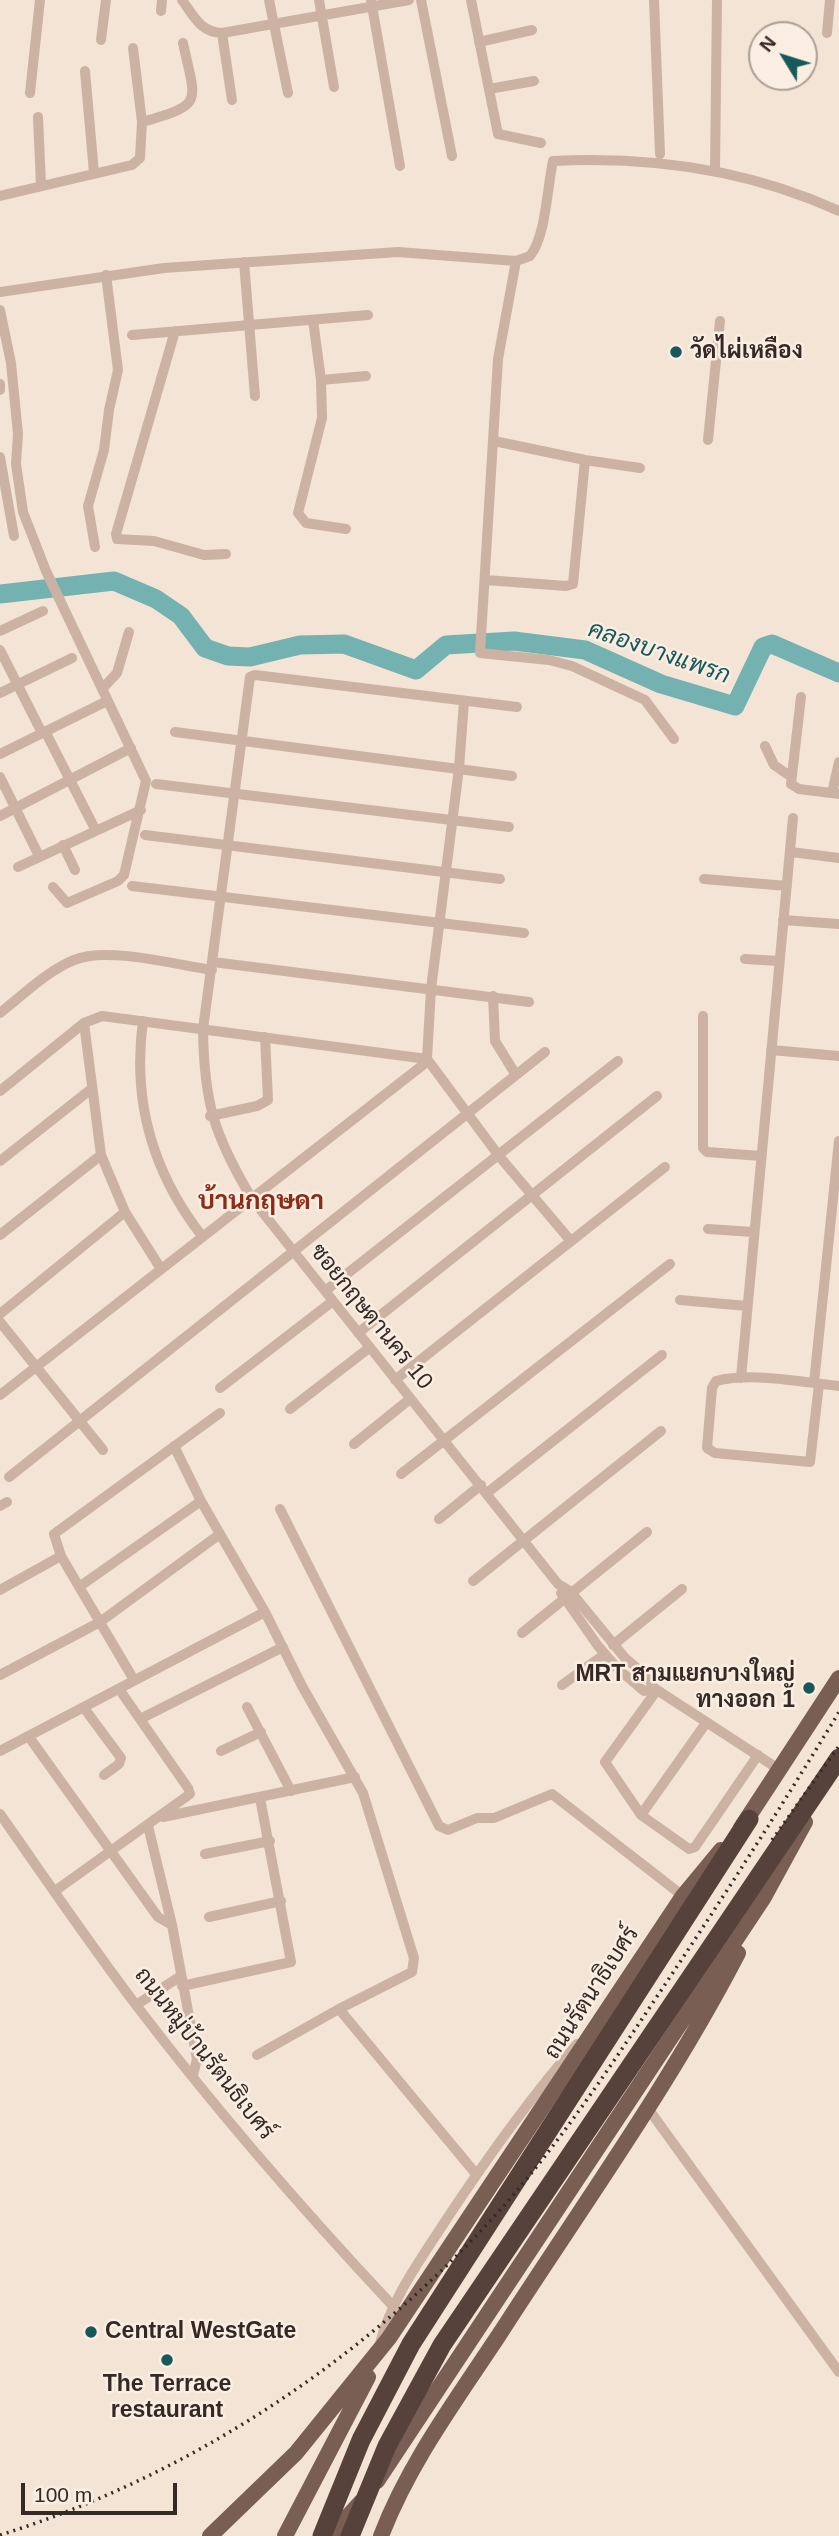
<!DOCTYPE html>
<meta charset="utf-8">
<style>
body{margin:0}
#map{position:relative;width:839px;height:2536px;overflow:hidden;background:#f3e4d6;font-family:Helvetica,sans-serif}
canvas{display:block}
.north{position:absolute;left:748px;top:21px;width:70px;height:70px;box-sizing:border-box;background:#faeee3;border:2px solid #ab9f97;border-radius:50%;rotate:308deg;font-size:19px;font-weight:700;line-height:28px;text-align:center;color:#352925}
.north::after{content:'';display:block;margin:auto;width:24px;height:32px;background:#17595a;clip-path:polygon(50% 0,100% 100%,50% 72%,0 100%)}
.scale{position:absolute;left:21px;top:2483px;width:156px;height:32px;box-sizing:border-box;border:4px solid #352925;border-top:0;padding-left:9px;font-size:21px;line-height:24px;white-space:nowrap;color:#352925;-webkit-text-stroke:5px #faeee3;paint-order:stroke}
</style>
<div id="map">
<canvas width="839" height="2536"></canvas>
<div class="north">N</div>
<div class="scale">100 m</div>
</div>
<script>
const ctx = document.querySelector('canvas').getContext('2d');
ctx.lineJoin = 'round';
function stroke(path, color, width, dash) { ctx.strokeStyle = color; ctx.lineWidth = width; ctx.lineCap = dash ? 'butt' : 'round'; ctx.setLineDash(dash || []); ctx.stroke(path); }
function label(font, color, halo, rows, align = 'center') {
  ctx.font = font + ' Helvetica,Sarabun,sans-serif'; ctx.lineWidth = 5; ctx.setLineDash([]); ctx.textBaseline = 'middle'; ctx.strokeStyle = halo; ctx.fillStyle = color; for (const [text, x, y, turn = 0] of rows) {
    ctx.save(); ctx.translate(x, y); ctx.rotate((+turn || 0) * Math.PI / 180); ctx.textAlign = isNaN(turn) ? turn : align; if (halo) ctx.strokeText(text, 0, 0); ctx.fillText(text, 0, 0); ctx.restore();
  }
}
stroke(new Path2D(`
 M0,594L114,581L156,599L181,616L205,648L228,656L250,657L300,645L344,644L416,670L446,645L514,641L585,650L661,684L735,706L763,647L772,644L839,673`), '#73b2b1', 19);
stroke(new Path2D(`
 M182,0C194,16 200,32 222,33L409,0
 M269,0L288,93
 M319,0L334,87
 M371,0L400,166
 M421,0L452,156
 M471,0L498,134L541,143
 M654,0L660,154
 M161,11L162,0
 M222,33L232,100
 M827,33L830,0
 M101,40L106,0
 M479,42L532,30
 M85,71L94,173
 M489,89L534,81
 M30,93L40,0
 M38,117L41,185
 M142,122C205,104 196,104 183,43
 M715,170L717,0
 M0,196L132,165L140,158L142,122L133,48
 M516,261L498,359L480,653L549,660L572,666L645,700L674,739
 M244,262L255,396
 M0,292L164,268L398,252L516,261L530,256C546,236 547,188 553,161C652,156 749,170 839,211
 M0,310L11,363L18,434L16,464L23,512L46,571L146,781L124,875L118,881L67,903L53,887
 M313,320L321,380L322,418L298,513L306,523L346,529
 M175,331L116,534L117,539L154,541L204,555L226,554
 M132,335L368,315
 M321,380L366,376
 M0,384V390
 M708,440L720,321
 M494,441L585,460L640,468
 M0,457L14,536
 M95,547L88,506L104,450L109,410L118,370L106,275
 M486,580L566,586L573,584L585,460
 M0,631L43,611
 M0,650L42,733
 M102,689L117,673L129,632
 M0,693L72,658
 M801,697L791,784L799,789L839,794
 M464,702L459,768L431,989L427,1059L499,1156L570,1240
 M517,707L255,675L250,677L203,1029C204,1103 214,1135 252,1199L558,1584L570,1591L625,1658L648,1677L654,1688L780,1770
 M45,731L95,829
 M175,732L512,776
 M765,746L774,765L790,776
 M0,754L107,701
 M0,777L39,856
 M156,784L509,827
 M832,793L839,762
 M0,816L131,748
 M145,835L500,879
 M63,845L75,870
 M791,852L839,858
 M18,867L141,810
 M704,879L787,886
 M132,886L524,933
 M783,920L839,924
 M745,959L779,961
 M213,962L529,1002
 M493,996L495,1041L516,1075
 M0,1013C23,995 47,971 74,960C107,946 177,965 212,970
 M703,1016V1148L707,1152L761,1156
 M143,1021C132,1101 153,1173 202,1236
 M84,1023L101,1155L125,1212L161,1269
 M771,1050L839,1056
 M0,1091L84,1023L102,1016L427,1059
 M210,1116L257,1106L268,1100L265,1037
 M0,1161L90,1090
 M708,1229L753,1232
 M0,1235L101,1155
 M325,1291L618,1061
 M680,1300L747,1306
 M0,1314L125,1212
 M0,1322L103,1450
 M358,1333L657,1096
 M741,1378L793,818
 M395,1380L665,1167
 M814,1383L839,1141
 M819,1384L810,1462L715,1453L707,1448L712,1388L716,1381C753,1372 801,1382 839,1386
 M220,1388L333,1301
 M0,1395L428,1061
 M290,1409L369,1348
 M354,1444L410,1399
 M174,1446L201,1501L265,1612L302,1686L363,1793L414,1958L412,1972L339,2009
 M401,1474L670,1264
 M9,1477L545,1052
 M487,1493L662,1355
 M0,1506L7,1502
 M280,1509L439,1826L448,1830L477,1818H494L552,1794L683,1896
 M439,1519L481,1485
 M473,1581L661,1431
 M79,1587L201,1501
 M0,1590L61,1556
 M561,1593L598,1646L618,1669L644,1691L654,1688
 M522,1633L647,1532
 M613,1645L682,1589
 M0,1675L100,1622L220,1534
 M134,1680L61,1556L54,1534L220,1413
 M562,1685L605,1654
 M657,1690L605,1762L641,1815L689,1849L695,1847L758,1755
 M247,1707L291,1791
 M84,1708L121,1758L119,1764L104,1775
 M140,1719L283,1647
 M29,1737L158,1917L172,1925
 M0,1751L265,1612
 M221,1751L261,1732
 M0,1814C45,1878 89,1943 136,2005C216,2110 302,2209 392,2305
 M641,1815L706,1723
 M163,1817L355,1777
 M148,1826L172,1925L197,2059L193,2075
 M205,1854L270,1841
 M55,1891L190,1794L188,1788L119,1689
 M209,1917L281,1901
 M182,1986L291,1962L260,1798
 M136,2005L181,1976
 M257,2055L339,2009L476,2174
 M647,2107L839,2372
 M379,2347C391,2299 419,2262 446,2220C487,2158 528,2100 577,2044`), '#ccb2a2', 10);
stroke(new Path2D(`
 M741,1828L839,1678
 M377,2481L764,1897L805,1822
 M210,2536L296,2453L389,2338L683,1896L721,1850
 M285,2536L368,2377
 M330,2536L361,2502
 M381,2536C409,2463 456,2400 499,2335C580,2209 669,2086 738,1953`), '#795e54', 16);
stroke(new Path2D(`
 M322,2536L361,2440L411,2344L749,1819
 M350,2536L387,2446L442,2345L839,1758`), '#57423b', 19);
stroke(new Path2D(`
 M772,1840L839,1746
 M0,2535C186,2477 358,2364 490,2221C553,2153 604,2076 656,1998C719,1904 780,1809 839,1712`), '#352925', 3.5, [2, 5]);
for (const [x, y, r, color] of [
 [676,352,7,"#17595a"],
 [809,1688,7,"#17595a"],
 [91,2332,7,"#17595a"],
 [167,2360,7,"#17595a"]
]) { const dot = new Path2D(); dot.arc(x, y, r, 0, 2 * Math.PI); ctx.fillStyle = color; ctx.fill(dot); stroke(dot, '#faeee3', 2.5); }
label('bold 23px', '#352925', '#faeee3', [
 ["วัดไผ่เหลือง",690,352],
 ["MRT สามแยกบางใหญ่",795,1675,"right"],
 ["ทางออก 1",795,1701,"right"],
 ["Central WestGate",105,2332],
 ["The Terrace",167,2385,"center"],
 ["restaurant",167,2411,"center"]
], 'left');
label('23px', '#352925', '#faeee3', [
 ["ซอยกฤษดานคร 10",371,1317,51],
 ["ถนนรัตนาธิเบศร์",592,1993,-57],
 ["ถนนหมู่บ้านรัตนธิเบศร์",204,2054,52]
]);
label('italic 24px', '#17595a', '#faeee3', [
 ["คลองบางแพรก",659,653,19]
]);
label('bold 26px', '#8b2c17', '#faeee3', [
 ["บ้านกฤษดา",261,1202]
]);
</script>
